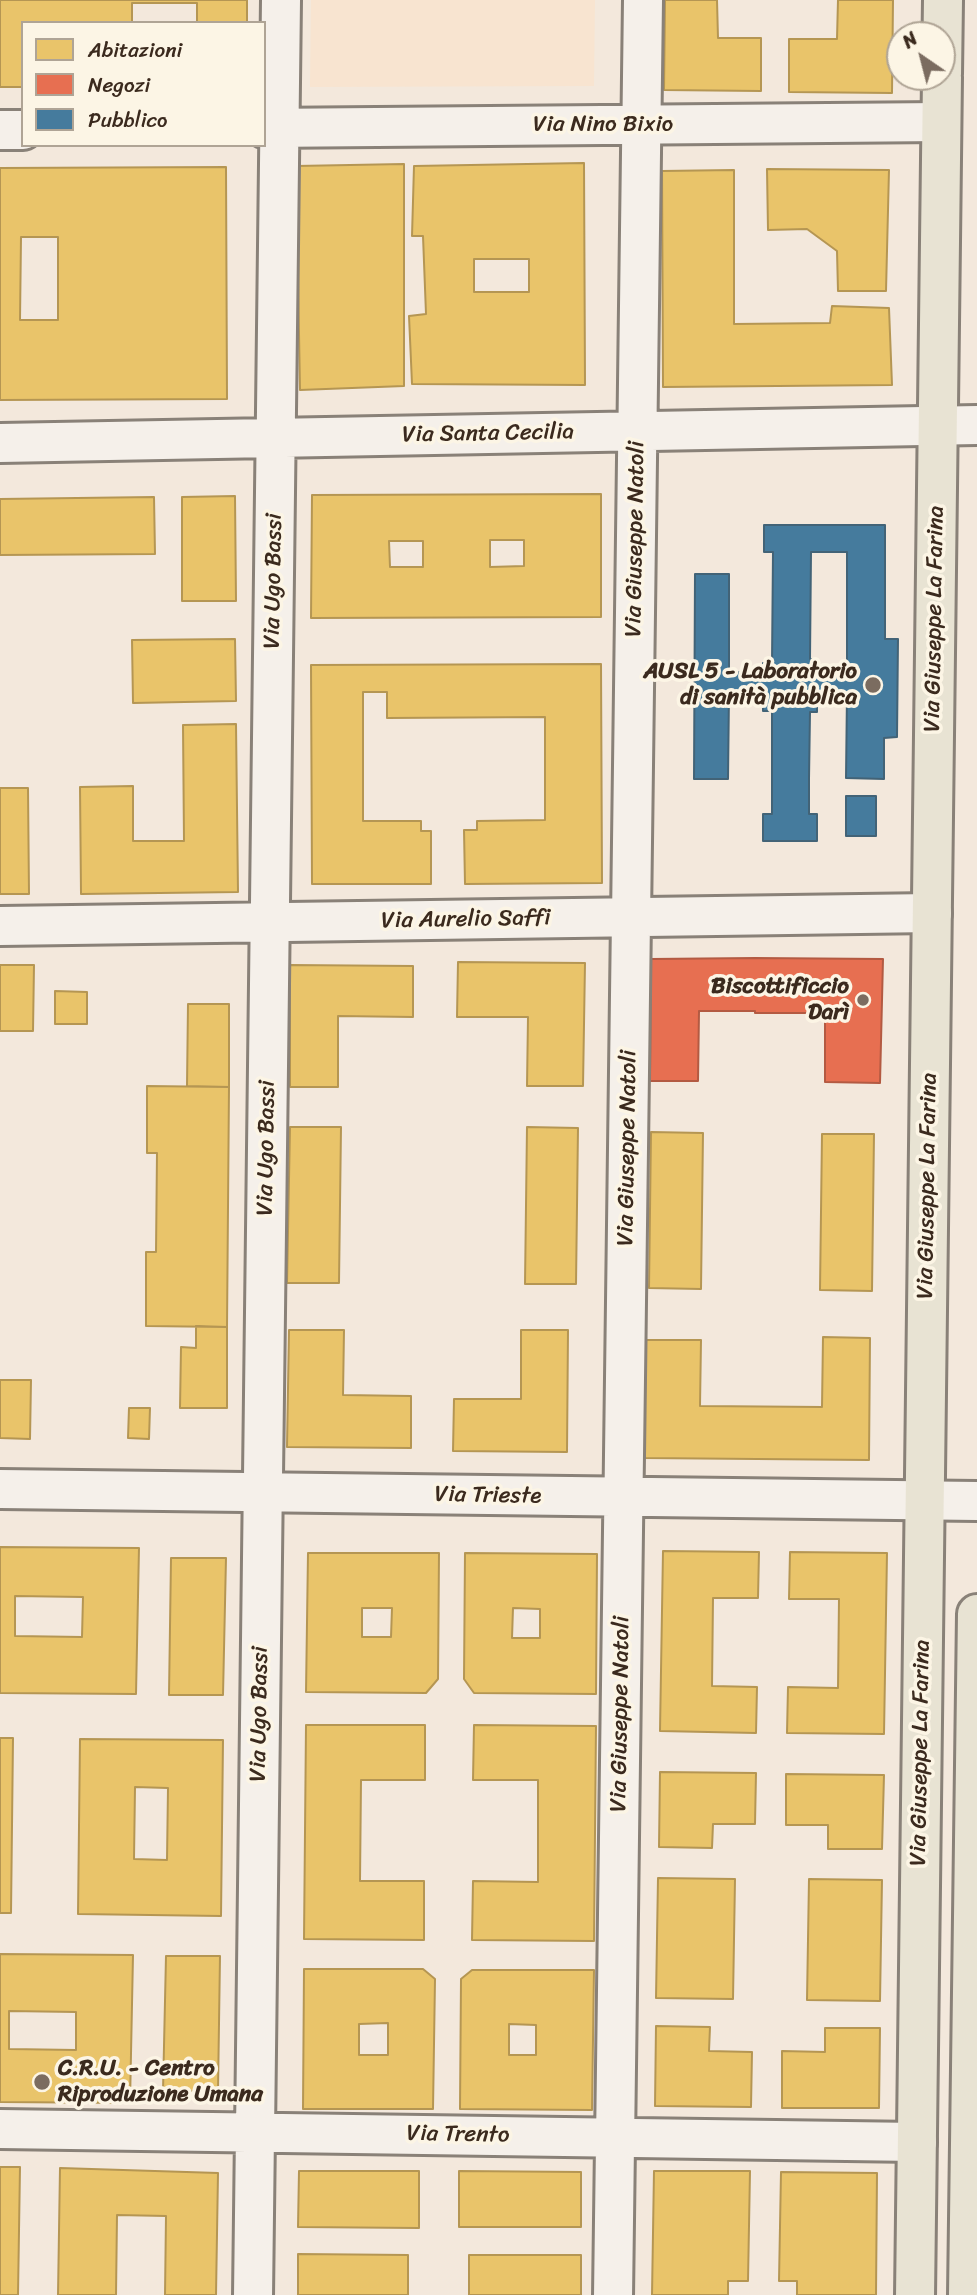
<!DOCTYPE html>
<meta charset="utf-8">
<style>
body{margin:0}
#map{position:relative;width:977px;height:2295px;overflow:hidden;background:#f3e8dc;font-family:Sriracha,sans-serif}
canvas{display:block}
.legend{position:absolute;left:21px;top:21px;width:245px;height:126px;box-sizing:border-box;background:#fcf5e5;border:2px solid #afa495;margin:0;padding:9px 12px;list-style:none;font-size:21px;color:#3b2a1e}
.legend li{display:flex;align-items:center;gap:14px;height:35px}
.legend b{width:35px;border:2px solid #afa495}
.north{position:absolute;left:886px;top:21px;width:70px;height:70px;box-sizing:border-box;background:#fcf5e5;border:2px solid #afa495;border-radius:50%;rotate:325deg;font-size:19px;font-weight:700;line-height:28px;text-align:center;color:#3b2a1e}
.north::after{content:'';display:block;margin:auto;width:24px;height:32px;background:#7b6c60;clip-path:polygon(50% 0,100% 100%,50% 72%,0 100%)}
</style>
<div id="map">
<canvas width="977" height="2295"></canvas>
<ul class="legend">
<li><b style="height:19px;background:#e9c46a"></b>Abitazioni</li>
<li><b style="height:19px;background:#e76f51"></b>Negozi</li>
<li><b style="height:19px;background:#457b9d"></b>Pubblico</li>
</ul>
<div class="north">N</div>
</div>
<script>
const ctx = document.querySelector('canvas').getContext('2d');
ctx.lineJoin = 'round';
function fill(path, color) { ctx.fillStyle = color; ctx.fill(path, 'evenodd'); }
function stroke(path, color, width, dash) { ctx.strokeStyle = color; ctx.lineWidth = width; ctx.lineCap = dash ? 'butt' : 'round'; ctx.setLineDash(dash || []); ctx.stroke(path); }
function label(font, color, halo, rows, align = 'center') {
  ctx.font = font + ' Sriracha,sans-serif'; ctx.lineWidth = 7; ctx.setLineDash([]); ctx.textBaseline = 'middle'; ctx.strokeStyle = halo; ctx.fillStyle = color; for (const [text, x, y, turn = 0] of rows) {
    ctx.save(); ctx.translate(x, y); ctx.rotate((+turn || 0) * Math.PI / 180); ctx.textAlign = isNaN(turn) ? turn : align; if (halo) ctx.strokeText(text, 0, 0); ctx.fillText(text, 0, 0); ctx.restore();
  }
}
fill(new Path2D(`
 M311,0H595L594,86L310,87Z`), '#f8e4d0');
const homes = new Path2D(`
 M0,0H247V23H197V3H132V23H23V87H0Z
 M665,0H717L718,38H761V91L664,90Z
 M838,0H893L892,93L789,92V39H837Z
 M584,163L585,385L412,384L409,316L426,314L423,236H412L414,166ZM474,259H529V292H474Z
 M404,164V386L300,390L296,166Z
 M226,167L227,399L0,400V168ZM21,237H58V320H20Z
 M767,169L889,170L886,291H838L837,251L807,229L768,230Z
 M734,170V324L830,323L832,306L889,308L892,385L663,387L662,171Z
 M601,494V617L311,618L312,495ZM490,540H524V566L490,567ZM389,541H423V567H390Z
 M235,496L236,601H182V497Z
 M154,497L155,554L0,555V499Z
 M235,639L236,701L133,703L132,640Z
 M601,664L602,883L465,884L464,830H477V821L545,820V717L387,718V692H363V821H421V831H431V884H312L311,665Z
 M236,724L238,892L81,894L80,787L133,786V841H184L183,725Z
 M0,788H28L29,894H0Z
 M458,962L585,963L583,1086H527L528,1017H457Z
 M0,965H34L33,1031H0Z
 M290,965L413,966V1017L338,1016V1087H290Z
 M55,991L87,992V1024H55Z
 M188,1004H229V1087L187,1086Z
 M147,1086L229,1087L227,1327L146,1326V1252H156L157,1153H147Z
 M290,1127H341L339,1283H287Z
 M527,1127L578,1128L576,1284H525Z
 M651,1132L703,1133L701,1289L649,1288Z
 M822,1134H874L872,1291L820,1290Z
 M196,1326L227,1327V1408H180L181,1347L196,1348Z
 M289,1330H344L343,1395L411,1396V1448L287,1447Z
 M521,1330H568L567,1452L453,1451L454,1399H521Z
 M823,1337L870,1338L869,1460L644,1458L646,1340H701L700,1406L822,1407Z
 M0,1380H31L30,1439L0,1438Z
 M129,1408H150L149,1439L128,1438Z
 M0,1547L139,1548L136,1694L0,1693ZM15,1596L83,1597L82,1637L15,1636Z
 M663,1551L759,1552L758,1598H713L712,1686L757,1687L756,1733L660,1731Z
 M790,1552L887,1553L884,1734L787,1733L788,1687L838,1688L839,1599H789Z
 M308,1553H439L438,1679L426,1693L306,1692ZM362,1608H392L391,1637H362Z
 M465,1553L597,1554L596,1694L474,1693L464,1679ZM513,1608L540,1609V1638H512Z
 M171,1558H226L223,1695H169Z
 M306,1725H425V1780H361L360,1881H424V1940L304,1939Z
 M474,1725L596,1726L594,1941L472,1940L473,1881L538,1882V1780H473Z
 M0,1738H13L11,1913H0Z
 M80,1739L223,1740L221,1916L78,1914ZM135,1787L168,1788L167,1860L134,1859Z
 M660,1772L756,1773L755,1824H713L712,1848L659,1847Z
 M786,1774L884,1775L882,1849H828V1825H786Z
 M658,1878L735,1879L733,1999L656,1998Z
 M809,1879L882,1880L880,2001L807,2000Z
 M0,1954L133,1955L130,2103L0,2102ZM9,2011L76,2012V2050L9,2049Z
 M166,1956H220L218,2091H163Z
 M304,1969H423L435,1979L433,2109H303ZM388,2023V2055H359V2024Z
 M472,1970H594L592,2110L460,2109L461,1979ZM509,2024L536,2025V2055H509Z
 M656,2026L710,2027L709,2051L752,2052L751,2107L655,2106Z
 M825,2028H880L879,2108H782V2051L825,2052Z
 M0,2167H20L18,2295H0Z
 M60,2168L218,2173L216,2295H165L166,2216L117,2215L116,2295H58Z
 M299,2171H419V2228L298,2227Z
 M459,2171L581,2172V2227H459Z
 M654,2171H750L748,2281H728V2295H652Z
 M781,2172L877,2173L876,2295H797V2281H779Z
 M298,2254L408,2255V2295H298Z
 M469,2255H581V2295H469Z`);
fill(homes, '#e9c46a');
stroke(homes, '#b59653', 2);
const shops = new Path2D(`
 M755,958L883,959L880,1083L825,1082V1013H755V1011H699L698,1081H650L651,959Z`);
fill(shops, '#e76f51');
stroke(shops, '#b35a42', 2);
const public = new Path2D(`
 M764,525H885V639H898L897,737L884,738V779L846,778L847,693H817V712H810L809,779V814H817V841H763V814H772V711H763V693H729L728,779H694L695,574H729V672L763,673V663H772L773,552H764ZM811,552H847V673L817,672V659H810Z
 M846,796H876V836H846Z`);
fill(public, '#457b9d');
stroke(public, '#426377', 2);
const minor = new Path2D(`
 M264,128L941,122
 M0,130H23
 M0,443L977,425
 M0,926L932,913
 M0,1489L977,1501
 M0,2129L917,2142
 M253,2295L281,0
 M613,2295L643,0`);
const major = new Path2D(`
 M942,74L943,0
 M915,2295L942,77
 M968,2295L977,1614`);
stroke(minor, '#898178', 44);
stroke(major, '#898178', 44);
stroke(minor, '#f5f0ea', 38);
stroke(major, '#e8e3d3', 38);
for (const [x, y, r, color] of [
 [873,685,9,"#7b6c60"],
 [863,1000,7,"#7b6c60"],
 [42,2082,9,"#7b6c60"]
]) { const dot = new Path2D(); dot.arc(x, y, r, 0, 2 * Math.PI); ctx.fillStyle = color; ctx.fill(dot); stroke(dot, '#fcf5e5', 2.5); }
label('23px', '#3b2a1e', '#fcf5e5', [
 ["Via Nino Bixio",603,125],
 ["Via Santa Cecilia",488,434,-1],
 ["Via Giuseppe Natoli",636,539,-89],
 ["Via Ugo Bassi",274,581,-89],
 ["Via Giuseppe La Farina",935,619,-89],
 ["Via Aurelio Saffi",466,920,-1],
 ["Via Ugo Bassi",267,1148,-89],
 ["Via Giuseppe Natoli",628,1148,-89],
 ["Via Giuseppe La Farina",928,1186,-89],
 ["Via Trieste",488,1496,1],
 ["Via Ugo Bassi",260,1714,-89],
 ["Via Giuseppe Natoli",621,1714,-89],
 ["Via Giuseppe La Farina",921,1753,-89],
 ["Via Trento",458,2135,1]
]);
label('bold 23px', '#3b2a1e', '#fcf5e5', [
 ["AUSL 5 - Laboratorio",857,672],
 ["di sanità pubblica",857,698],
 ["Biscottificcio",849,987],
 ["Darì",849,1013],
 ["C.R.U. - Centro",58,2069,"left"],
 ["Riproduzione Umana",58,2095,"left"]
], 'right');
</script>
